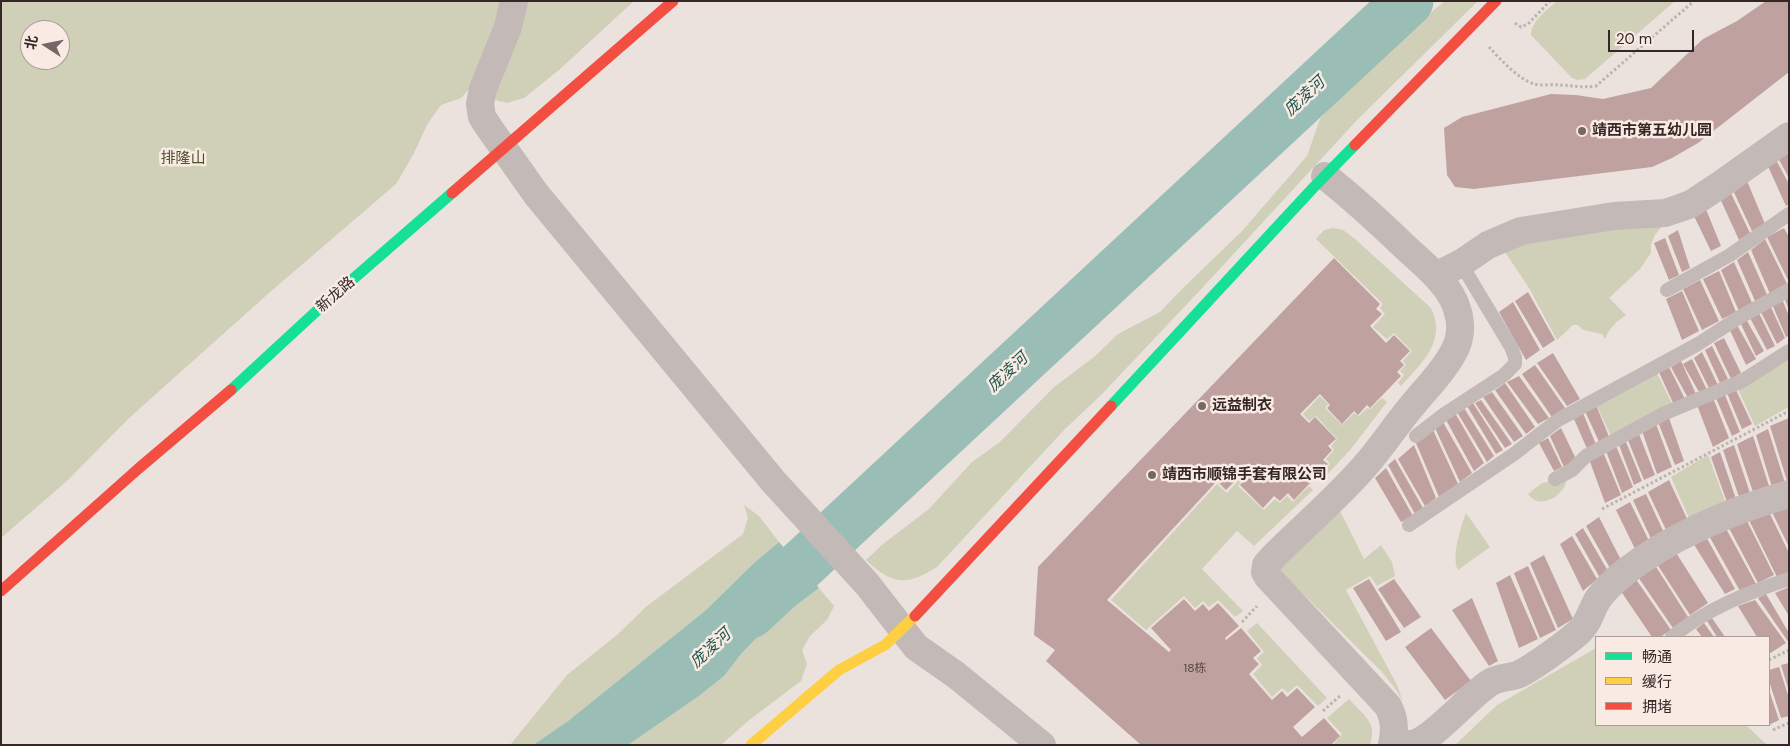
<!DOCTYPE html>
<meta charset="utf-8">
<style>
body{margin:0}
#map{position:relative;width:1790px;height:746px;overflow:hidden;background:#ebe2de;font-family:"DM Sans","Noto Sans SC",sans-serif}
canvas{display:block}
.frame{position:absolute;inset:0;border:2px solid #342726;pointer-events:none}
.legend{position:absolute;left:1595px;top:636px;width:175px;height:90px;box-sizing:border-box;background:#f9ebe4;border:1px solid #aa9d98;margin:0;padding:6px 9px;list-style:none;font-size:15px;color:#342726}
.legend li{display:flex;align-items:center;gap:10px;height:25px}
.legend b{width:25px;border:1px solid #aa9d98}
.north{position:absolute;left:20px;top:20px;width:50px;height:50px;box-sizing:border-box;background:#f9ebe4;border:1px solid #aa9d98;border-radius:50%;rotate:281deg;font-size:14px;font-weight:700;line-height:20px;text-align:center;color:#342726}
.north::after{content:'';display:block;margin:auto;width:18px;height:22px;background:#746866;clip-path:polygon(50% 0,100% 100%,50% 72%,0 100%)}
.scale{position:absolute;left:1608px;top:30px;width:86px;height:22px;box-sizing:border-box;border:2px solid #342726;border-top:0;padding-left:6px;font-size:15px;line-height:18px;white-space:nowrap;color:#342726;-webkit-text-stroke:4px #f9ebe4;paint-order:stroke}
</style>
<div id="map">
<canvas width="1790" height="746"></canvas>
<div class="frame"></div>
<ul class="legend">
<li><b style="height:6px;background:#16e098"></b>畅通</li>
<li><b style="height:6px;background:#ffcf43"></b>缓行</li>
<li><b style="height:6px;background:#f24e42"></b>拥堵</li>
</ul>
<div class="north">北</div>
<div class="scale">20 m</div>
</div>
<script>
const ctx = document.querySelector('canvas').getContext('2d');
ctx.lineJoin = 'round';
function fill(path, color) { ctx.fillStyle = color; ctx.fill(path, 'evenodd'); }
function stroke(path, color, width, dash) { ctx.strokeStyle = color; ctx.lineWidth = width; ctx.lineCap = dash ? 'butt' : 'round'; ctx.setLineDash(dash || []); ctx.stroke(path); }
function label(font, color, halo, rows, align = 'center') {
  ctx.font = font + ' "DM Sans","Noto Sans SC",sans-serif'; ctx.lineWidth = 5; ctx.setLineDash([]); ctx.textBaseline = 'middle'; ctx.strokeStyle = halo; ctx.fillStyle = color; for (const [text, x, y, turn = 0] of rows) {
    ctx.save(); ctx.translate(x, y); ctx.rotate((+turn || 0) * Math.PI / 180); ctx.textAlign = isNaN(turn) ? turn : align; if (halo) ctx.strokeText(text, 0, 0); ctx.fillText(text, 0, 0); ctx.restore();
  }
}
fill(new Path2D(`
 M1,1H502L487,57L472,86L461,98L441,105L428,123L413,155L396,184L269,293L128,419L67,481L1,538ZM30,30H60V60H30Z
 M524,1H634L559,70L524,98L507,103L498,101L493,97Z
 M1445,1H1478L1357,120L1205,285L1102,394L1065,429L937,567C906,587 891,584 866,560L883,544L929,509L972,462L1000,442L1054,387L1094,357L1118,334L1160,312L1182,289L1242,231L1307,156L1320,119L1343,92L1419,22Z
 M1557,1H1675L1585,79L1578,80L1572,78L1531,35C1531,21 1547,10 1557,1Z
 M1666,221L1655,235L1651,244V253L1640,269L1609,298L1626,315C1616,322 1610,327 1605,339L1602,334L1583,330L1578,325H1573L1557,340L1529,288L1501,246Z
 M1333,228L1343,230L1354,238L1431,308C1447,341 1422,363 1401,386L1398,383L1404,375L1400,371L1406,365L1403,361L1412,351L1394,333L1387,339L1373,327L1385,314L1380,308L1383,304L1316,239L1324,230Z
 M1789,355V407L1755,426L1737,387Z
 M1656,371L1674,408L1613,440L1595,402Z
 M1320,396L1328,404L1325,408L1342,425L1354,413L1359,416L1367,408L1370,409L1382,398L1387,402L1351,449L1324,478L1320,474L1330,464L1326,459L1334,450L1331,446L1337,439L1316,416L1309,421L1303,414Z
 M1708,455L1728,509L1692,525L1671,477Z
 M1247,471L1249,473L1238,486L1264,510L1275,499L1280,503L1287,496L1293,502L1309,486L1313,490L1254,546L1237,531L1202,569L1243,611L1235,617L1218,600L1209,607L1203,601L1195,608L1184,596L1146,630L1111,600L1217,484L1227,493Z
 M1567,477C1567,494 1540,512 1528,494L1542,483Z
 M744,505L759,516L779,542L754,563L706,610L568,721L533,745H510L567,675L618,634L647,606L743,534L748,518Z
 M1339,509L1364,559L1381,545L1392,562L1395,576L1377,586L1370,576L1346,590L1397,685L1403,702L1397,691L1382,672L1283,574L1280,569Z
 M1466,513L1490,547L1458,570C1451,557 1461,526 1466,513Z
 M819,588L834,606L827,620L810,636L802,650L807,664L801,681L748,721L721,745H628L699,696L724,676L741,654L765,629Z
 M1257,623L1327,698L1318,706L1297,685L1288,693L1282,688L1272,697L1253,674L1262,665L1257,658L1264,652L1247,631Z
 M1596,648V725H1746L1767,745H1455L1497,705Z
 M1349,699C1363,715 1378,722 1370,745L1334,744L1342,734L1327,718Z`), '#d0cfb8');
fill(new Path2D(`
 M779,542L819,588L765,629L741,654L724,676L699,696L628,745H533L568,721L706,610L754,563Z`), '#9abeb6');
stroke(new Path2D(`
 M750,613L1408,1`), '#9abeb6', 51);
fill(new Path2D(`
 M1766,1H1789V72L1698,143L1672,158L1652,167L1474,189L1455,187L1447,175L1444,128L1462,117L1551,94L1576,95L1603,99L1651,88L1703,39L1737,21Z
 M1789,148V178L1777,156Z
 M1775,158L1789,184V204L1786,206L1767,164Z
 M1745,176L1765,224L1752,231L1731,186Z
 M1728,187L1750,233L1739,240L1718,194Z
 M1705,207L1721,246L1711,251L1693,214Z
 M1784,228L1789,237V282L1767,237Z
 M1678,230L1690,268L1682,272L1668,236Z
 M1665,238L1679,275L1669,280L1654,243Z
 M1765,239L1788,286L1771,296L1751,250Z
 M1748,252L1768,297L1756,303L1737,260Z
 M1334,258L1380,304L1376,309L1382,314L1370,326L1386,343L1394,335L1410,351L1400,361L1404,365L1397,372L1401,376L1370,408L1367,405L1358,415L1354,411L1342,424L1327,408L1330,405L1320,394L1300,414L1309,423L1315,417L1336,439L1328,446L1332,450L1323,460L1328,464L1294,500L1288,493L1280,501L1274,496L1263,508L1240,485L1251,473L1247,469L1226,490L1217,481L1107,600L1169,652L1171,650L1151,628L1184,599L1195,611L1203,604L1209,611L1218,603L1239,626L1225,638L1226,640L1241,628L1261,651L1253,658L1259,664L1249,674L1272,700L1282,691L1287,697L1297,688L1315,707L1293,727L1302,737L1324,718L1340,736L1331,745H1141L1046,661L1055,650L1034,635L1038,567Z
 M1734,262L1753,305L1739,311L1721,270Z
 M1719,271L1736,312L1722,319L1703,279Z
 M1700,280L1719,321L1702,330L1683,289Z
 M1682,291L1699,331L1682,340L1666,299Z
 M1528,292L1555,340L1543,348L1515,301Z
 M1789,295V310L1784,297Z
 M1782,299L1789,316V336L1786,337L1772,304Z
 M1513,302L1540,350L1526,360L1499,312Z
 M1770,305L1785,338L1777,344L1760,310Z
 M1758,311L1775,346L1767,350L1749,316Z
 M1746,319L1764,351L1756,356L1740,322Z
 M1737,325L1756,359L1746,365L1729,328Z
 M1724,338L1741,373L1731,379L1714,343Z
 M1712,346L1728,379L1720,383L1705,350Z
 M1702,352L1718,385L1709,388L1694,358Z
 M1553,353L1580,399L1567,406L1537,363Z
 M1692,359L1707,390L1699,392L1683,364Z
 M1681,361L1696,394L1688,398L1671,367Z
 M1535,365L1565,408L1552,417L1522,374Z
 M1669,367L1685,399L1674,405L1659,372Z
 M1519,376L1549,418L1538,424L1507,382Z
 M1505,383L1535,427L1526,434L1495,390Z
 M1736,390L1752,424L1742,429L1727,393Z
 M1492,392L1523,436L1514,442L1483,397Z
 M1725,395L1740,432L1732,436L1716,398Z
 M1713,398L1729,438L1713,447L1697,405Z
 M1481,400L1512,444L1505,448L1475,403Z
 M1473,403L1503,450L1496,454L1467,406Z
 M1596,405L1610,439L1600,444L1585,411Z
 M1464,408L1494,456L1487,462L1457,412Z
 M1455,413L1484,463L1474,471L1446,420Z
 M1583,413L1597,447L1588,451L1574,419Z
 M1669,418L1684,461L1675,465L1658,422Z
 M1789,418V484H1788L1770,426Z
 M1443,422L1472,473L1460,482L1435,428Z
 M1656,424L1672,467L1657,474L1642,431Z
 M1561,428L1576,459L1564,467L1550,436Z
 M1768,429L1785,483L1772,487L1756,435Z
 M1433,430L1458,484L1439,497L1416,443Z
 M1639,434L1655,475L1644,480L1628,440Z
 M1753,436L1770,489L1754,495L1737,444Z
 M1548,438L1562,467L1554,471L1539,443Z
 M1626,442L1642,481L1634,485L1619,445Z
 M1414,445L1436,498L1425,506L1398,459Z
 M1734,445L1751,496L1740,500L1723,450Z
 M1616,446L1633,487L1622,493L1606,451Z
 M1603,452L1621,495L1605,503L1589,459Z
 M1720,452L1737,502L1728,505L1711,457Z
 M1395,459L1423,508L1415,514L1388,465Z
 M1386,468L1413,516L1401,522L1375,478Z
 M1669,480L1689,523L1668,534L1648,492Z
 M1646,494L1665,535L1653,543L1633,500Z
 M1630,502L1651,545L1637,553L1616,510Z
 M1789,505V547L1772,512Z
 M1769,512L1789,553V572L1777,577L1749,520Z
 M1599,517L1622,562L1611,570L1586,526Z
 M1746,519L1774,575L1758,583L1728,526Z
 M1724,525L1756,584L1740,591L1708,534Z
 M1583,528L1608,571L1600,578L1575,534Z
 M1705,535L1735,589L1725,594L1693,543Z
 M1572,536L1597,579L1583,591L1560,544Z
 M1673,548L1708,603L1690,615L1655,561Z
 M1544,555L1573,619L1558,628L1530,563Z
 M1653,562L1688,617L1673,628L1636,574Z
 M1528,566L1556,630L1540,638L1514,573Z
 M1510,575L1538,639L1519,648L1496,583Z
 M1633,575L1671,630L1660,637H1652L1618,587Z
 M1369,579L1401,632L1386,641L1353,588Z
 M1394,579L1421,617L1404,628L1378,589Z
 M1789,587V616L1775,593Z
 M1766,594L1789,633V643L1758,598Z
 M1472,598L1498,661L1489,666L1452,610Z
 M1755,600L1786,643L1769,654V637H1757L1738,606Z
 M1712,618L1725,637H1717L1707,621Z
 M1704,623L1714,637H1702L1696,629Z
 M1431,628L1471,681L1445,700L1405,647Z
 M1789,663V688H1788L1781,665Z
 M1779,667L1789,698V716L1781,718L1769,681V670Z
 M1769,690L1779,720L1769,725Z`), '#bfa29f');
stroke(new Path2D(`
 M1515,23L1521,27L1528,24L1550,1
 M1489,47C1501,60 1517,78 1534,84C1542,86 1553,84 1561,85C1575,86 1582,88 1596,86L1694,1
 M1602,509L1789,411
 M1242,622L1257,606
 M1769,660L1789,650
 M1323,711L1341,695
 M1773,730L1789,723`), '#bcb3af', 3, [2.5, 2.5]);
stroke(new Path2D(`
 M1667,290L1730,255L1789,214
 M1416,436L1443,415L1504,375L1515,364V357L1511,347L1466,272L1463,262
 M1555,479L1572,470L1586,456L1663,414L1742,381L1789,351
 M1409,525L1514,454L1558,420L1698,344L1738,318L1789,290
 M1672,637C1706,609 1747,593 1789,579`), '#c3bab7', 14);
stroke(new Path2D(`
 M514,1L508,27L483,89L480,104L482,117L490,129L536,194L773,481L867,584L916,647L956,675L1042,745
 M1325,176C1353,198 1379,222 1404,246C1423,264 1450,284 1457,309C1462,324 1461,340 1453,353C1442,374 1425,389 1411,407C1395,426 1381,448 1364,467C1336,499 1303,527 1273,557L1266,565L1265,572L1268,577L1388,706C1395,719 1395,730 1392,745
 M1436,276L1463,262L1488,245L1521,231L1614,216L1665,213L1680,208L1691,204L1720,185L1789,136
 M1392,744C1398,744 1405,745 1411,744C1432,742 1470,694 1491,682C1500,677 1508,678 1517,675C1530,670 1568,642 1579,632C1589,623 1591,610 1598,599C1605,589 1615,580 1625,572C1673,535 1730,511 1789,494`), '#c3bab7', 28);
stroke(new Path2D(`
 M231,390L322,306L452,193
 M1111,406L1314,187L1355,145`), '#16e098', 11);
stroke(new Path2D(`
 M751,745L839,670L885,645L915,616`), '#ffcf43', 11);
stroke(new Path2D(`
 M1355,145L1496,1
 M452,193L673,1
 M1,591L138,469L231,390
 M915,616L1111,406`), '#f24e42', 11);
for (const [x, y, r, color] of [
 [1582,131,5,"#746866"],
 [1202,406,5,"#746866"],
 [1152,475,5,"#746866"]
]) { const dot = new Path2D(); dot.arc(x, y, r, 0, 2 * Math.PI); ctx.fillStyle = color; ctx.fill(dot); stroke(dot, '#f9ebe4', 2); }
label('12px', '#574644', null, [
 ["18栋",1195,669]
]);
label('bold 15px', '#342726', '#f9ebe4', [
 ["靖西市第五幼儿园",1592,131],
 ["远益制衣",1212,406],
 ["靖西市顺锦手套有限公司",1162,475]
], 'left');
label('15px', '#4b522a', '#f9ebe4', [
 ["排隆山",183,159]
]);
label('15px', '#342726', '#f9ebe4', [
 ["新龙路",336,295,-41]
]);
label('italic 16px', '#1c554e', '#f9ebe4', [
 ["庞凌河",1305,97,-43],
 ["庞凌河",1008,373,-43],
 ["庞凌河",711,649,-43]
]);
</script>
